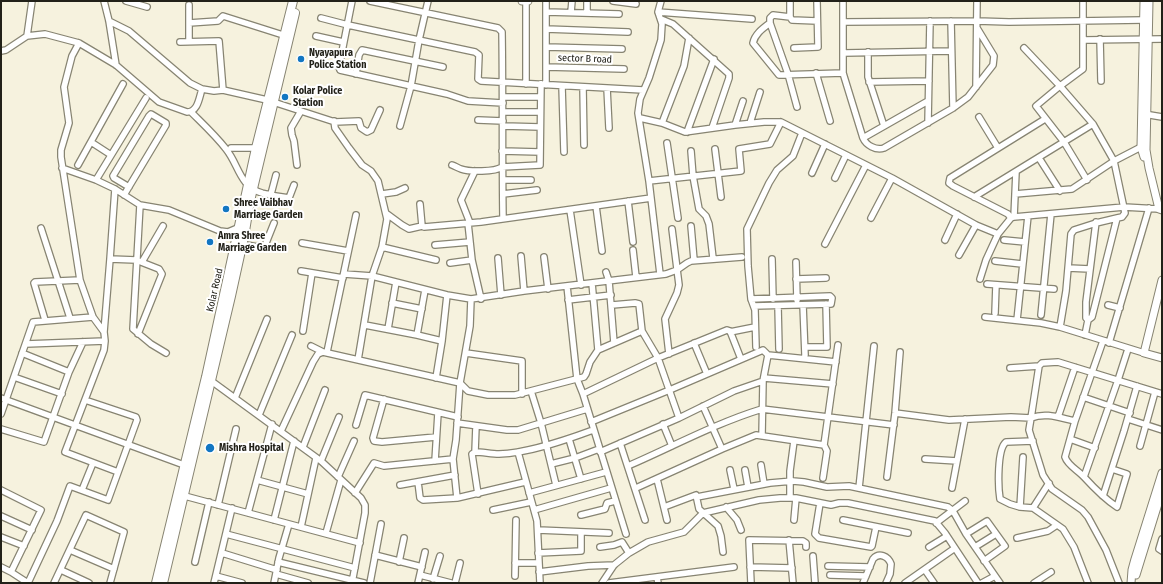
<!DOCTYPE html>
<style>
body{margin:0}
#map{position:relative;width:1163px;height:584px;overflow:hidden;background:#f6f2de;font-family:"Fira Sans Condensed",sans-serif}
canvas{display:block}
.frame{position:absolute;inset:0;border:2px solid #222119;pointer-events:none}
</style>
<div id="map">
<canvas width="1163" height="584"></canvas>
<div class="frame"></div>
</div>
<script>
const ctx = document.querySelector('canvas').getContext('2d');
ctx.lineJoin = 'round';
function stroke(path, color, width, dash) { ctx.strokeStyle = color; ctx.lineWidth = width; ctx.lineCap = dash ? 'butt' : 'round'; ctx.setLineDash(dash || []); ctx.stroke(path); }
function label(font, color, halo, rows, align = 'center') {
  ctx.font = font + ' "Fira Sans Condensed",sans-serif'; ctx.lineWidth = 4; ctx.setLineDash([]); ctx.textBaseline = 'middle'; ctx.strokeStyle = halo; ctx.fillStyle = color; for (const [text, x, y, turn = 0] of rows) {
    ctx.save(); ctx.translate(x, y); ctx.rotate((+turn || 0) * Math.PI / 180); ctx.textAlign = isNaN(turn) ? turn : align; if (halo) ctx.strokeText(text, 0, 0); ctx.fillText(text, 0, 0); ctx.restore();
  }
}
const minor = new Path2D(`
 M104,1L109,21L116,65
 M126,1L147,7
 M352,1L339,67L340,70L447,94L468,101L503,103
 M370,1L498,28L502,32C503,94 502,156 503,218
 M613,1L636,4
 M790,1V17L792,20L817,21
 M843,1V73L863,138
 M1083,1V69L1060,86L1036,106L1064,142L1087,180
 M189,5V41
 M546,12L619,14
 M571,12L572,1
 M658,12L752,19
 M587,13V1
 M790,17L773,15L770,18V23L788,74L797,107
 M321,18L348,25L475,52L479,55L478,79L481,81L643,90
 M661,19L673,24L729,74V78L712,128
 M109,21L129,31L190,83L202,89L214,91L223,90L267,100L335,122L359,121L361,128L367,132L371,130L380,110
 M951,21L953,108
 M844,22L977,21L1009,22L1143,20
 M189,23L218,21L223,16L283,35
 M770,23C762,29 755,34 753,43L779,75L843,73
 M546,29L628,32
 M27,36L32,1
 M316,36L343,42
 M1100,39L1101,81
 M1083,40L1162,39
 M180,42L219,41L223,90
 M79,43L72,56L64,87L69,123L61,150V157L80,280L93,317L104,332L105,341L104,350L65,452L118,472
 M546,47L622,49
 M794,48L818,47L817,1
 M1024,48L1060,86L1093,124L1114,161L1125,213L1122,217L1117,218L1092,317L1088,320L1086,318V302L1096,222
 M1,51L6,50L27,36L45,34L79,43L116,65L159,102L187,112C198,112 199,98 202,89
 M868,52V77L884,126
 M844,53L951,51
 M546,67L624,69
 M816,73L830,121
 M356,74L359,55L362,50L443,67
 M869,82L929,81
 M526,84V2
 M546,85V1
 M562,86L564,152
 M583,87L584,145
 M976,87L977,1
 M607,88L609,128
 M503,97H540
 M928,101L863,138C866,145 876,151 884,148L953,108L968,97L993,65L994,56L977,28
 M191,112C203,124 215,135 226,149C239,165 239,186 262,193C265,194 267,195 271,194L276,175
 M503,112H540
 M1144,114L1162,117
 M979,117L998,148
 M640,118L662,123L685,132L735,125L764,122H781L892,178L976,225L998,234L1011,218L1008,214L953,186L949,183L950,178L1045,119
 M478,120L503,121
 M334,121L335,128L349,148L362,165L371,171L378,181L387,219L382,247L372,276L358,360
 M662,123L684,66L689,38
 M750,123L760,92
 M928,123L930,21
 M735,125L743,101
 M400,126L411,86L419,40L428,1
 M504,126L540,127
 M687,132L714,59
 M91,142L111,155
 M667,143L678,218
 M231,148H256
 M715,149L721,197
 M502,151L540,152
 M691,151L693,176L699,209L706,216L709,224L713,258
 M1039,158L1060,191
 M78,165L123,84
 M297,165L294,141L292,135L291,128L301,111
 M452,165C455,166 458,168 461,169C469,172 495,172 502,167L540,165L541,84
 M62,168L96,180L115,189L140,205L169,210L220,231L228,232L240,227
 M812,173L825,144
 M835,178L846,155
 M96,180L146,98
 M503,180H531
 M649,181L741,171L739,149L770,144L781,122
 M382,194L396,192L405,188
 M503,194L537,190
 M1015,194L1072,189L1114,161L1141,147
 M124,195L166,125V123L151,114L149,116L113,176L114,178L129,187
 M269,195L289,198L294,185
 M974,197L1093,124
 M628,201L633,242
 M420,204L422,226L424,227L481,222L651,198
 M140,205L133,329L151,344L166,353
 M596,206L602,251
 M570,210L581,285
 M387,214L402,225L409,229L422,226
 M1014,217L1016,172
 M871,218L892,178
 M1011,218L1014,217L1124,207L1159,209
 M468,223L472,260L481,299
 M470,223L461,200L475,171
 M691,226L694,260
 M41,228L70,318
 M945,240L957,214
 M1004,240L1025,242
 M302,243L348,251
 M240,244L264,248L274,223
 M825,244L866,165
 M435,245L470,242
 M382,247L436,260
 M633,250L636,277
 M959,255L976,225
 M521,256L524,291
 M544,257L548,289
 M498,258L501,295
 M110,259L115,189
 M772,259L773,299
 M995,261L1022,264
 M142,262L163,226
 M796,262L797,300
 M450,263L472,260
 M1068,268L1090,269
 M301,271L343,278
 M606,272L609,281L614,343
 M344,274L372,276L447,295L471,299L524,291L666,274L677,270L687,263L691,261L742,257
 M660,274L649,181L638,113L640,99L649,78L661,40L662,24L658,12L661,1
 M796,279L826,278
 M980,279L986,260L998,234
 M987,284L1054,289
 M567,286L577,379L583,394L626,534
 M751,299L830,296L832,298L831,304L754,306
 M568,300L611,295
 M392,303L422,309
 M612,305L635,303L639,304L642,331L658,358L679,418
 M803,305L805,355
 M1108,305L1120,308
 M778,306L779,349
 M995,313L996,285
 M1041,315L1051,214
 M985,317L1041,323L1060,327L1144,353
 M45,320L34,283L35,282L80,280
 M1017,320L1028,216
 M365,325L417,335L442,341
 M1060,327L1066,291L1071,234L1074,230C1088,225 1102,221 1117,218
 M388,329L396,282
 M303,331L312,273
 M104,332L110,259L136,260L159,269L162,274L138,334
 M730,332L755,327
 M417,335L425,290
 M1085,335L1088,320
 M1103,341L1075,421L1065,457C1068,466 1078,470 1084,477C1094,488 1105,499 1117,507L1127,474L1112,469
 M694,343L707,374
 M1109,343L1149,208
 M26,344L105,341
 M311,346L323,352
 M756,347L755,310L751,299L748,266L747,229L769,183L777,170L793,156L802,133
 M805,347H827L826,304
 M598,350L642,331
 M327,352L356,215
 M22,353L69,372
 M466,353L522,361V394
 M669,354L665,319L677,293L679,285L672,229
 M768,355L836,362
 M1039,366L1042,363L1058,362L1162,394
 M14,377L62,394
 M436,378L442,341L447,295
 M764,378L833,384
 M210,380L321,461L361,498L365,505V513L352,583
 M531,391L541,423L556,485
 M583,394L658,358L727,330L730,331L741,359
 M1083,397L1130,413
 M1,398L184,465
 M235,398L267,319
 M384,399L373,438L374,441L382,442L436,437
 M703,406L722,449
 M895,413L949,420L1011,417L1031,418L1039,366L1010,368
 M1,414L33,322L93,317
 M259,415L292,335
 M1058,417L1075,367
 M1128,419L1162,430
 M1075,421C1060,418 1046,412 1031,418L1029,430L1043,475L1052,489L1082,510L1088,517L1106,550L1119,583
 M591,422L672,389L763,350L768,355L763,381L762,436
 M457,423L507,430H518L587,409
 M663,424L672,446
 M356,425L365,395L458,417
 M476,426L475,452L472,454L478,494
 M1,429L44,442L69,372L83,342
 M281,431L313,362L318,354L323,352L460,383L468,391L488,395H515L584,377L586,374L590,362L598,350L592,283
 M569,439L581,479
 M1070,439L1095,448
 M1033,441L1006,442C997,449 998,487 1000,499L1010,504L1020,507L1033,508L1063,529L1074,547L1088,583
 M620,443L645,520
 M1140,446L1155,392
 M303,447L325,390
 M475,452C483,452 491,454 499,454C529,453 566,440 593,430
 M518,452L537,521L540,583
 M600,452L679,418L734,391L763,381
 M925,459L957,461
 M321,461L339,417
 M435,461L438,413
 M551,464L575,458L599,449
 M761,465L764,484
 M628,466C672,447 716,423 762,409L894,425
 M730,470L734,489
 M745,470L748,487
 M338,477L354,441
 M887,477L895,413L900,352
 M1084,477L1118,380L1128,349
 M823,478L827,451L824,445
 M657,479L667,520
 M257,480L308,494
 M418,482L420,498L423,500L457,498L525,482
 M400,485L455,475
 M636,488L722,449L756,435L824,445L838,345
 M859,488L874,346
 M952,488L965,419
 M1,490L41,510L11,572L1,567
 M82,490L93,463
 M355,493L374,463L384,466L453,459
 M529,493L606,472
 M181,495L360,543
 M1103,496L1124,431L1137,386
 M697,497L770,483L793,481L804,482L827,487L849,486L948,507L953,511L966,534L1000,583
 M457,498L453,459L456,440L460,383L470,326L471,299
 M790,498V471L794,441
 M820,503L815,534L819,538L871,547L872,546L876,527
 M218,505L236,429
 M664,507L696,495L699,509L718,526L721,536L723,552
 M726,507L737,520L741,530
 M1020,507L1023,457
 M1033,508L1049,483
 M493,510L531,502
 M534,510L611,488
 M248,513L272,424
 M581,515L605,509L607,503L615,501
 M1,516L32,530
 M274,520L294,441
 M794,520L796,498
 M843,520L908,533
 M936,523L965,501
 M301,527L316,458
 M538,530L609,533
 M326,533L341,480
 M226,534L355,568
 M966,534L987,521L1005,546L984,561
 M1,537L24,546
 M1017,538L1048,531L1057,525
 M1162,539L1159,549L1162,551
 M789,540L793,583
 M600,547L614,545L622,542L629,553
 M929,547L947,536
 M975,547L996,534
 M70,550L114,569
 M222,553L277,570
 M538,553L581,551V532
 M375,555L422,567
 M813,556L815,583
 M195,562L209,502
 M278,562L364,583
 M399,562L404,538
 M515,563H539
 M828,566L870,567
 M750,567L792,568
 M61,570L89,583
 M925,570L934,583
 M11,572L28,583
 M539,572L588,566L614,565
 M276,574L308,583
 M420,575L451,583
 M830,575L866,576
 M216,576L242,583
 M515,576L516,520
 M657,577L658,583
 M433,579L440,556
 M28,583L57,521L70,486L108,500L137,420L136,417L85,400
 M54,583L86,515L124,532L110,583
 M214,583L232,508
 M274,583L279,558L289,524
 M370,583L381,524
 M418,583L425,552
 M455,583L460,563
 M602,583L614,565L629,553L648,542L684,532L703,513L759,500L780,498H796L831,505L839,503H848L935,521L945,533L978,583
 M609,583L734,567
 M751,583L749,540L803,541L806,543V547
 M863,583L873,559C879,552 888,556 891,564L890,574L886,583
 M905,583L955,548
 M982,583L995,576
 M1034,583L1051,572`);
const tertiary = new Path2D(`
 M522,1H528
 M1144,1L1141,147L1144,157
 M1149,1L1146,150L1149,168L1159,209L1162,210
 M1162,280L1144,353L1162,358
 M1136,575L1162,491
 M1131,583L1132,570L1135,559L1162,473`);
const secondary = new Path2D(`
 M156,583L206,377L256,148L293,1
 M163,583L231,296L244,237L250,201L295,13`);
stroke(minor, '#878472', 8);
stroke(tertiary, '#878472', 9);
stroke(secondary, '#878472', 10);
stroke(minor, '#fff', 5.5);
stroke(tertiary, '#fff', 7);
stroke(secondary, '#fff', 8);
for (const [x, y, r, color] of [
 [301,59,4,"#1276c2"],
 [285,97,4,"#1276c2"],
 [226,209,4,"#1276c2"],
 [210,242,4,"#1276c2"],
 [210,448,5,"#1276c2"]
]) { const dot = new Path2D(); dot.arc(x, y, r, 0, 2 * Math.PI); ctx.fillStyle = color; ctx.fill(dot); stroke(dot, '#fff', 1.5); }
label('bold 10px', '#222119', '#fff', [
 ["Nyayapura",309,53],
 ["Police Station",309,65],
 ["Kolar Police",293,91],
 ["Station",293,103],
 ["Shree Vaibhav",234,203],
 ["Marriage Garden",234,215],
 ["Amra Shree",218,236],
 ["Marriage Garden",218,248],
 ["Mishra Hospital",219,448]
], 'left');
label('10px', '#222119', '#fff', [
 ["sector B road",585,59,2],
 ["Kolar Road",215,290,-77]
]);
</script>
